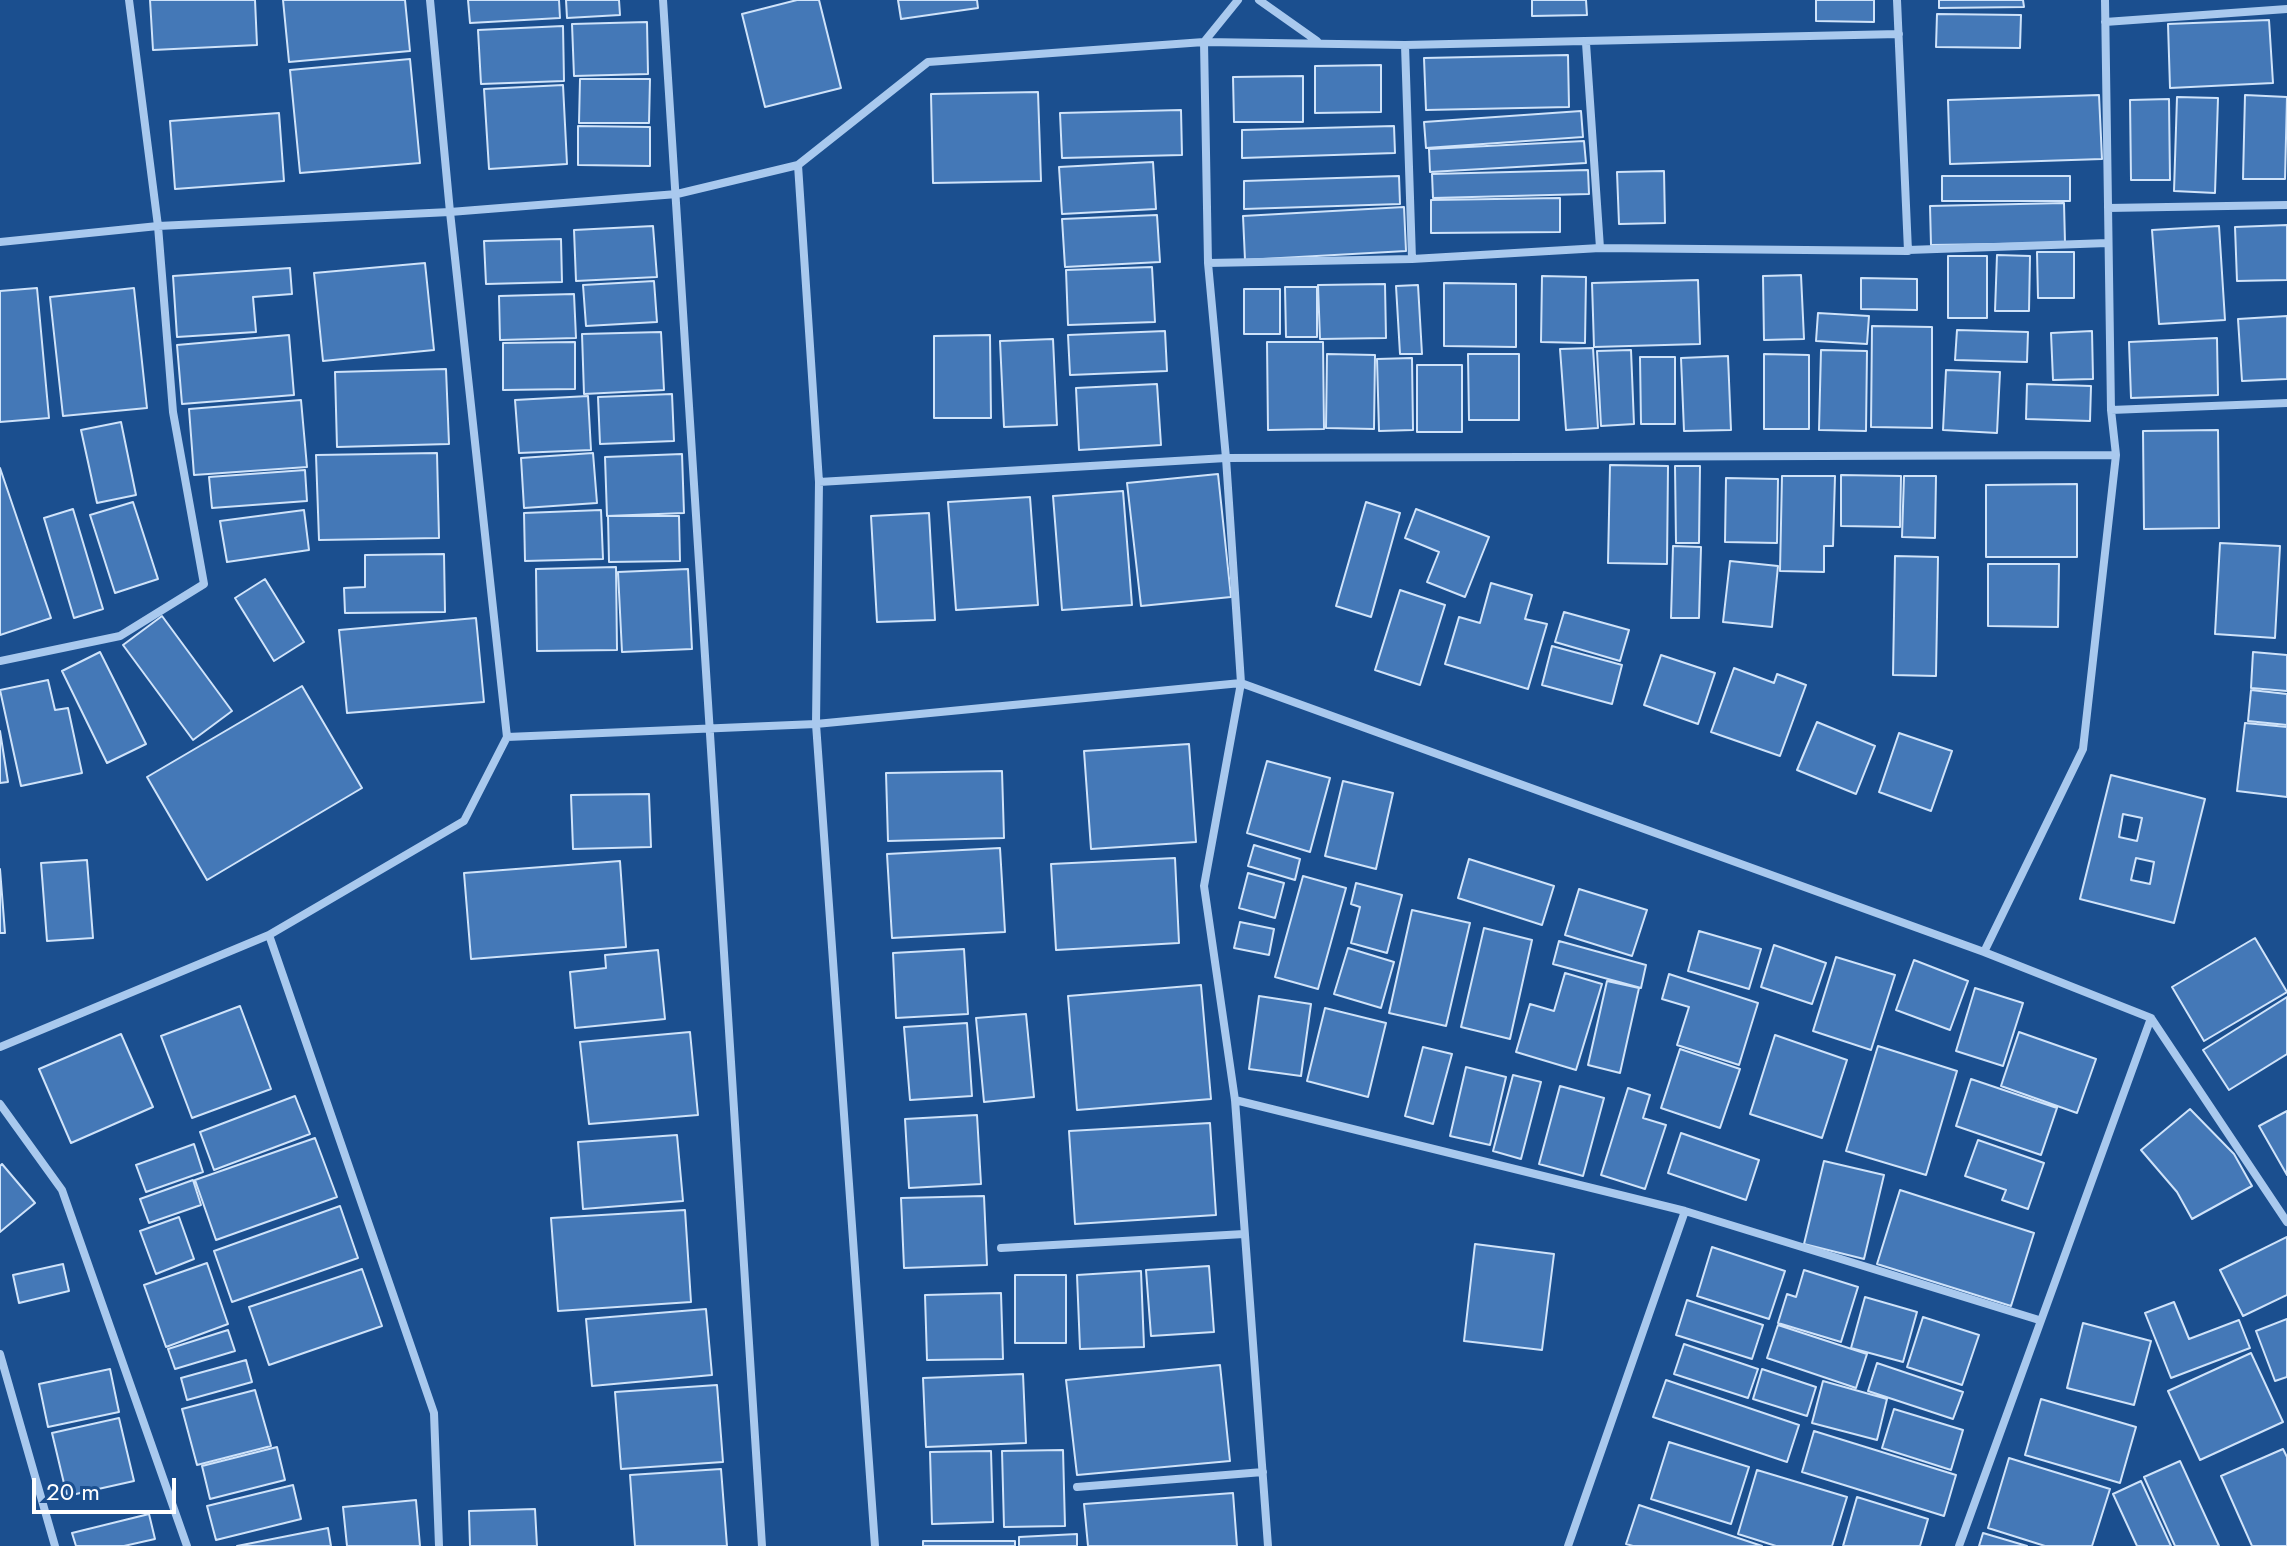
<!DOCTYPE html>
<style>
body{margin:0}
#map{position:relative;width:2287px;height:1546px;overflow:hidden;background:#1b4f8f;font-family:Jost,sans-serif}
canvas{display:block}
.scale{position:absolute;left:32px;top:1478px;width:144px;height:36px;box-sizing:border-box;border:4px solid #fff;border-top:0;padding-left:10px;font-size:24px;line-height:28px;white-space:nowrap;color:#fff;-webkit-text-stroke:6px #1b4f8f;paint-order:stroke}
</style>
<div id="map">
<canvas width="2287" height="1546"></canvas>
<div class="scale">20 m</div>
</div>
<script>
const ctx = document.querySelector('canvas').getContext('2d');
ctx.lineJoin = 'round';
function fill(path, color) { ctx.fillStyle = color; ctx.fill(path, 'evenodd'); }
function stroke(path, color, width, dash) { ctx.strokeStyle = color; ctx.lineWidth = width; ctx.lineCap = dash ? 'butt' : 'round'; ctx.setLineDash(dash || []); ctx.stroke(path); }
const building = new Path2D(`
 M150,0H255L257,45L153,50Z
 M283,0H405L410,51L289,62Z
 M468,0H559L560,18L470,23Z
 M566,0H619L620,15L567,18Z
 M797,0H819L841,88L765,107L742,14Z
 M898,0H977L978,8L901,19Z
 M1532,0H1586L1587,15L1532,16Z
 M1816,0H1874V22L1816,21Z
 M1939,0H2023L2024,7L1939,8Z
 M1937,14L2021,15L2020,48L1936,47Z
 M2269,20L2273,83L2170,88L2168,24Z
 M647,22L648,74L574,76L572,24Z
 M563,26L564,81L481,84L478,30Z
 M1568,55L1569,107L1426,110L1424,58Z
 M410,59L420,163L300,173L290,70Z
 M1381,65V112L1315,113V66Z
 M1303,76V122H1234L1233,77Z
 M580,79H650L649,123H579Z
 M563,85L567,164L489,169L484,89Z
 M1038,92L1041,181L933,183L931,94Z
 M2099,95L2102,159L1950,164L1948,100Z
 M2245,95L2287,97L2285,179H2243Z
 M2177,97L2218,98L2215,193L2174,191Z
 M2169,99L2170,180H2131L2130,100Z
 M1181,110L1182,155L1062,158L1060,113Z
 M1581,111L1583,137L1426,148L1424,122Z
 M279,113L284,181L175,189L170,121Z
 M578,126L650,127V166L578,165Z
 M1394,126L1395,153L1242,158V130Z
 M1584,141L1586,163L1430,172L1429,149Z
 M1153,162L1156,209L1062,214L1059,167Z
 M1588,170L1589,194L1433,198L1432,174Z
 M1664,171L1665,223L1619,224L1617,172Z
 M1399,176L1400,204L1244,209V181Z
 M1942,176H2070V201H1942Z
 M1560,198V232L1431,233V200Z
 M2064,203L2065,243L1931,245L1930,206Z
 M1404,207L1406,251L1245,260L1243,216Z
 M1157,215L1160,262L1065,267L1062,219Z
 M2287,225V280L2237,281L2235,227Z
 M653,226L657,277L576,281L574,230Z
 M2219,226L2225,320L2159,324L2152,230Z
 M561,239L562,282L486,284L484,241Z
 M2037,252H2074V298H2038Z
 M1997,255L2030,256L2029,311H1995Z
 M1948,256H1987V318H1948Z
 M425,263L434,350L323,361L314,273Z
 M1152,267L1155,322L1068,325L1066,270Z
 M290,268L292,294L253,297L256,332L177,337L173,276Z
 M1801,275L1804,339L1764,340L1763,276Z
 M1542,276L1586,277L1585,343L1541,342Z
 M1861,278L1917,279V310L1861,309Z
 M1698,280L1700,344L1594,347L1592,283Z
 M654,281L657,322L586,326L583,285Z
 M1444,283L1516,284V347L1444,346Z
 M1385,284L1386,338L1320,339L1318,285Z
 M1418,285L1422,354H1400L1396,286Z
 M1285,287H1317V337H1286Z
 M37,288L49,418L0,422V291Z
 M134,288L147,408L63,416L50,297Z
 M1244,289H1280V334H1244Z
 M574,294L576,338L500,340L499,296Z
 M1818,313L1869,316L1867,344L1816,341Z
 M2287,316V379L2242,381L2238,319Z
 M1872,326L1932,327V428L1871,427Z
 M1957,330L2028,332L2027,362L1955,360Z
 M1165,331L1167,371L1070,375L1068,335Z
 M2092,331L2093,379L2053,380L2051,333Z
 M661,332L664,390L584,394L582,334Z
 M289,335L294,395L182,404L177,345Z
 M990,335L991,418H934V336Z
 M2217,338L2218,395L2131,398L2129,342Z
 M1053,339L1057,425L1004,427L1000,341Z
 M575,342V389L503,390V343Z
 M1267,342H1323L1324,429L1268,430Z
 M1593,348L1598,428L1566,430L1560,349Z
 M1631,350L1634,424L1601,426L1597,351Z
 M1821,350L1867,351L1866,431L1819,430Z
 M1327,354L1375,355L1374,429L1326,428Z
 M1468,354H1519V420H1469Z
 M1764,354L1809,355V429H1764Z
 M1728,356L1731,430L1684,431L1681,358Z
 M1640,357H1675V424H1641Z
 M1412,358L1413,430L1379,431L1377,359Z
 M1417,365H1462V432H1417Z
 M446,369L449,444L337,447L335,372Z
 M1946,370L2000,372L1997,433L1943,430Z
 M1157,384L1161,445L1079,450L1076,388Z
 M2027,384L2091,386L2090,421L2026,419Z
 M672,394L674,441L600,444L598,397Z
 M588,396L591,450L519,453L515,400Z
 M301,400L307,467L194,475L189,409Z
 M121,422L136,495L97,503L81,430Z
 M2218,430L2219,528L2144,529L2143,431Z
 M437,453L439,538L319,540L316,455Z
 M593,453L597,503L524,508L521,458Z
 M682,454L684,513L607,516L605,457Z
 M1610,465L1668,466L1667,564L1608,563Z
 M1675,466H1700L1699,543H1676Z
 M0,468L51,618L0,635Z
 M305,470L307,501L212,508L209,477Z
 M1218,474L1231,597L1141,606L1127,483Z
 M1841,475L1901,476L1900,527L1841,526Z
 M1782,476H1835L1833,546H1824V572L1780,571Z
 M1904,476H1936L1935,538L1902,537Z
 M1726,478L1778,479L1777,543L1725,542Z
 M2077,484V557H1986V485Z
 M1123,491L1132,605L1062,610L1053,496Z
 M1030,497L1038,605L956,610L948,502Z
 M133,502L158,579L115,593L90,515Z
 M1366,502L1400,513L1371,617L1336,606Z
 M73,509L103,609L74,618L44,518Z
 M1416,509L1489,537L1465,597L1427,582L1439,552L1405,538Z
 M304,510L309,550L227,562L220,521Z
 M601,510L603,559L525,561L524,513Z
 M929,513L935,620L877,622L871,516Z
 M608,516H679L680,561L609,562Z
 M2220,543L2280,546L2275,638L2215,634Z
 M1673,546L1701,547L1699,618H1671Z
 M444,554L445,612L345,613L344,588L365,587V555Z
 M1895,556L1938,557L1936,676L1893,675Z
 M1730,561L1778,566L1772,627L1723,622Z
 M1988,564H2059L2058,627L1988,626Z
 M616,567L617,650L537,651L536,569Z
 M688,569L692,649L622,652L618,572Z
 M265,579L304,642L274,661L235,598Z
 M1491,583L1532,595L1525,619L1547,624L1528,689L1445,664L1459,617L1480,623Z
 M1400,590L1445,605L1420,685L1375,670Z
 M1564,612L1629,630L1620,661L1555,642Z
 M162,616L232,711L193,740L123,645Z
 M476,618L484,702L347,713L339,630Z
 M1552,646L1622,665L1612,704L1542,685Z
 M100,652L146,744L107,763L62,671Z
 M2253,652L2287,655V691L2251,688Z
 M1661,655L1715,673L1698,724L1644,705Z
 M1734,668L1774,683L1777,674L1806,685L1780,756L1711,732Z
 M48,680L55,710L68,708L82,773L21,786L0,690Z
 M302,686L362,788L207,880L147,777Z
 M2251,690L2287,694V725L2248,721Z
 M1817,722L1875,746L1856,794L1797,770Z
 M2245,723L2287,727V797L2237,791Z
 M0,731L8,782L0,783Z
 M1899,733L1952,751L1931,811L1879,792Z
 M1189,744L1196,842L1091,849L1084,751Z
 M1267,761L1330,778L1310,852L1247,833Z
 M1002,771L1004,838L888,841L886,773Z
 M2111,775L2205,799L2174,923L2080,899ZM2123,814L2142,818L2137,841L2119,837ZM2136,858L2154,862L2150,884L2131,880Z
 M1343,781L1393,793L1376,869L1325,856Z
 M649,794L651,847L573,849L571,795Z
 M1254,845L1300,859L1295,880L1248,866Z
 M1000,848L1005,932L892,938L887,854Z
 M1175,858L1179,943L1056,950L1051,864Z
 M1469,859L1554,886L1542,925L1458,898Z
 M87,860L93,938L47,941L41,863Z
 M620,861L626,947L471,959L464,873Z
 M0,869L5,933H0Z
 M1248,873L1284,883L1275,918L1239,908Z
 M1303,876L1346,888L1318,989L1275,977Z
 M1356,883L1402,895L1387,953L1351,943L1360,907L1351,904Z
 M1579,889L1647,910L1632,956L1565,935Z
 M1412,910L1470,923L1446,1026L1389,1013Z
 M1240,922L1274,929L1269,955L1234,948Z
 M1484,928L1532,940L1510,1039L1461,1027Z
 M1699,931L1761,949L1749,989L1688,971Z
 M2255,938L2287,992L2204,1041L2172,987Z
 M1559,941L1646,965L1641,988L1553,964Z
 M1774,945L1826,963L1812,1004L1761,987Z
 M1348,948L1394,962L1381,1008L1334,994Z
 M964,949L968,1014L896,1018L893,953Z
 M658,950L665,1019L575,1028L570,972L606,968L605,955Z
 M1836,957L1895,975L1871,1050L1813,1031Z
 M1914,960L1968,981L1950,1030L1896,1010Z
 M1565,973L1602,984L1576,1070L1516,1052L1530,1004L1554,1011Z
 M1669,974L1758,1003L1739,1065L1677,1045L1689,1007L1662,999Z
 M1607,981L1639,988L1620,1073L1588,1065Z
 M1201,985L1211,1099L1077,1110L1068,996Z
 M1975,988L2023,1003L2003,1066L1956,1051Z
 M1259,996L1311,1004L1301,1076L1249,1069Z
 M2287,997V1054L2229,1090L2203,1050Z
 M240,1006L271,1089L192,1118L161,1036Z
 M1325,1008L1386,1023L1368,1097L1307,1081Z
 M1026,1014L1034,1097L984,1102L976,1018Z
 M967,1023L972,1096L910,1100L904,1027Z
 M690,1032L698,1115L589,1124L580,1042Z
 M2019,1032L2096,1059L2077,1113L2001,1086Z
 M121,1034L153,1107L71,1143L39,1069Z
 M1775,1035L1847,1060L1822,1138L1750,1114Z
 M1878,1046L1957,1071L1926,1175L1846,1151Z
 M1423,1047L1452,1054L1433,1124L1405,1116Z
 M1680,1049L1740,1069L1720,1128L1661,1108Z
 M1466,1067L1506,1077L1490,1145L1450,1136Z
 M1513,1075L1541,1082L1521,1159L1493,1151Z
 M1971,1079L2057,1108L2041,1155L1956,1126Z
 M1560,1086L1604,1098L1583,1176L1539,1164Z
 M1628,1088L1650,1095L1643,1118L1666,1125L1645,1189L1601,1175Z
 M295,1096L310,1134L214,1170L200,1132Z
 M2190,1109L2234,1154L2252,1186L2192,1219L2177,1192L2141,1150Z
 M2287,1111V1175L2259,1126Z
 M977,1115L981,1184L909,1188L905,1119Z
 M1210,1123L1216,1215L1075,1224L1069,1131Z
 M1681,1133L1759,1160L1746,1200L1668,1173Z
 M677,1135L683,1201L583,1209L578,1142Z
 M315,1138L337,1197L216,1240L195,1180Z
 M1978,1140L2044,1163L2028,1209L2002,1200L2006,1190L1965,1176Z
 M194,1144L203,1172L146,1192L136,1165Z
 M1824,1161L1884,1175L1864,1259L1804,1244Z
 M2,1164L35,1203L0,1232V1166Z
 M193,1180L201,1205L149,1223L140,1199Z
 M1900,1190L2034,1233L2011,1306L1877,1264Z
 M984,1196L987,1265L904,1268L901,1198Z
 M340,1206L358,1258L232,1302L214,1251Z
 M685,1210L691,1302L558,1311L551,1218Z
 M179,1217L194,1259L156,1274L140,1231Z
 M2287,1237V1295L2243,1316L2220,1270Z
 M1475,1244L1554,1254L1542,1350L1464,1341Z
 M1712,1247L1785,1271L1769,1319L1697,1296Z
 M207,1263L228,1324L166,1347L144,1285Z
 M63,1264L69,1291L19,1303L13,1275Z
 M1209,1266L1214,1332L1151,1336L1146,1270Z
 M362,1269L382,1326L269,1365L249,1307Z
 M1804,1270L1858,1287L1841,1342L1778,1323L1787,1294L1796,1297Z
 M1141,1271L1144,1347L1080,1349L1077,1275Z
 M1015,1275H1066V1343H1015Z
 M1001,1293L1003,1359L927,1360L925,1295Z
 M1865,1297L1917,1312L1903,1362L1851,1348Z
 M1687,1300L1763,1325L1752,1359L1676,1335Z
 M2174,1302L2189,1339L2239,1320L2250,1348L2171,1378L2145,1313Z
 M706,1309L712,1375L592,1386L586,1319Z
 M1923,1317L1979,1335L1962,1385L1907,1367Z
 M2287,1319V1377L2275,1381L2256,1331Z
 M2083,1323L2151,1341L2134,1405L2067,1388Z
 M1778,1325L1867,1354L1856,1388L1767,1358Z
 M228,1330L235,1351L175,1369L168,1349Z
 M1684,1344L1758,1369L1748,1398L1674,1374Z
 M2251,1353L2283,1422L2200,1460L2168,1391Z
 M246,1360L252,1382L187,1400L181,1378Z
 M1877,1363L1963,1392L1953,1419L1868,1391Z
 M1220,1365L1230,1461L1077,1475L1066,1380Z
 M110,1369L119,1412L48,1427L39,1384Z
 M1762,1369L1816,1387L1807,1416L1753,1399Z
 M1023,1374L1026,1443L926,1447L923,1378Z
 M1666,1380L1799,1425L1787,1462L1653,1417Z
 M1823,1381L1887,1399L1877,1440L1812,1423Z
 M717,1385L723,1462L621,1469L615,1392Z
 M255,1390L271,1446L197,1465L182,1409Z
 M2041,1399L2136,1427L2120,1483L2025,1455Z
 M1894,1409L1963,1430L1951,1470L1882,1448Z
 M119,1418L134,1481L67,1496L52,1433Z
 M1814,1431L1956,1475L1944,1516L1802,1472Z
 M1669,1442L1749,1467L1731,1524L1651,1499Z
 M277,1447L285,1480L210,1499L202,1466Z
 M2283,1449L2287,1457V1546H2252L2221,1476Z
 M1063,1450L1065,1526L1004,1527L1002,1451Z
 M991,1451L993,1522L932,1524L930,1452Z
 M2009,1458L2110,1489L2092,1546H2045L1988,1528Z
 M2180,1461L2219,1546H2175L2144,1477Z
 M721,1469L727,1546H635L630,1475Z
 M1757,1470L1847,1497L1832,1546H1776L1738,1534Z
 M2141,1481L2171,1546H2137L2113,1494Z
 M293,1485L301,1519L216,1540L207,1506Z
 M1233,1493L1237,1546H1088L1084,1504Z
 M1857,1497L1928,1519L1920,1546H1843Z
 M416,1500L420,1546H347L343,1507Z
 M1639,1505L1762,1546H1633L1626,1544Z
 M535,1509L537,1546H470L469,1511Z
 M149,1514L155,1539L124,1546H76L72,1533Z
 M328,1528L331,1546H237Z
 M1983,1533L2027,1546H1979Z
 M1077,1534V1546H1019V1537Z
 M923,1541H1015V1546H923Z`);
fill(building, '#4478b7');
stroke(building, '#cfe3fa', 2);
stroke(new Path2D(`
 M663,0L762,1546
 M1238,0L1204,42L1208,263L1226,458L1241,683L1204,886L1235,1100L1268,1546
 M1259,0L1317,41
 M2105,22L2287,9
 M1586,43L1600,248
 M1405,45L1412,259
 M798,165L819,482L816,724L875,1546
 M2108,208L2287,205
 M0,242L158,226L450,212L677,194L798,165L928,62L1204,42L1405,45L1899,34
 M1908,250L2108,243
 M1208,263L1412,259L1600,248L1908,251L1897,0
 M2111,410L2287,403
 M819,482L1226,458L2116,455
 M0,661L120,636L204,584L173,412L158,226L129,0
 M507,737L816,724L1241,683L1984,952L2151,1018L2287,1222
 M269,935L434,1413L439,1546
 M1984,952L2083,749L2116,455L2111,410L2105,0
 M0,1047L269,935L464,821L507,737L450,212L430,0
 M1235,1100L1685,1211L2039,1320
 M0,1104L62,1190L187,1546
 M1001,1248L1244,1234
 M0,1354L55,1546
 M1077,1487L1263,1472
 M1568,1546L1685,1211
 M1959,1546L2151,1018`), '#a9c9ee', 8);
</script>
